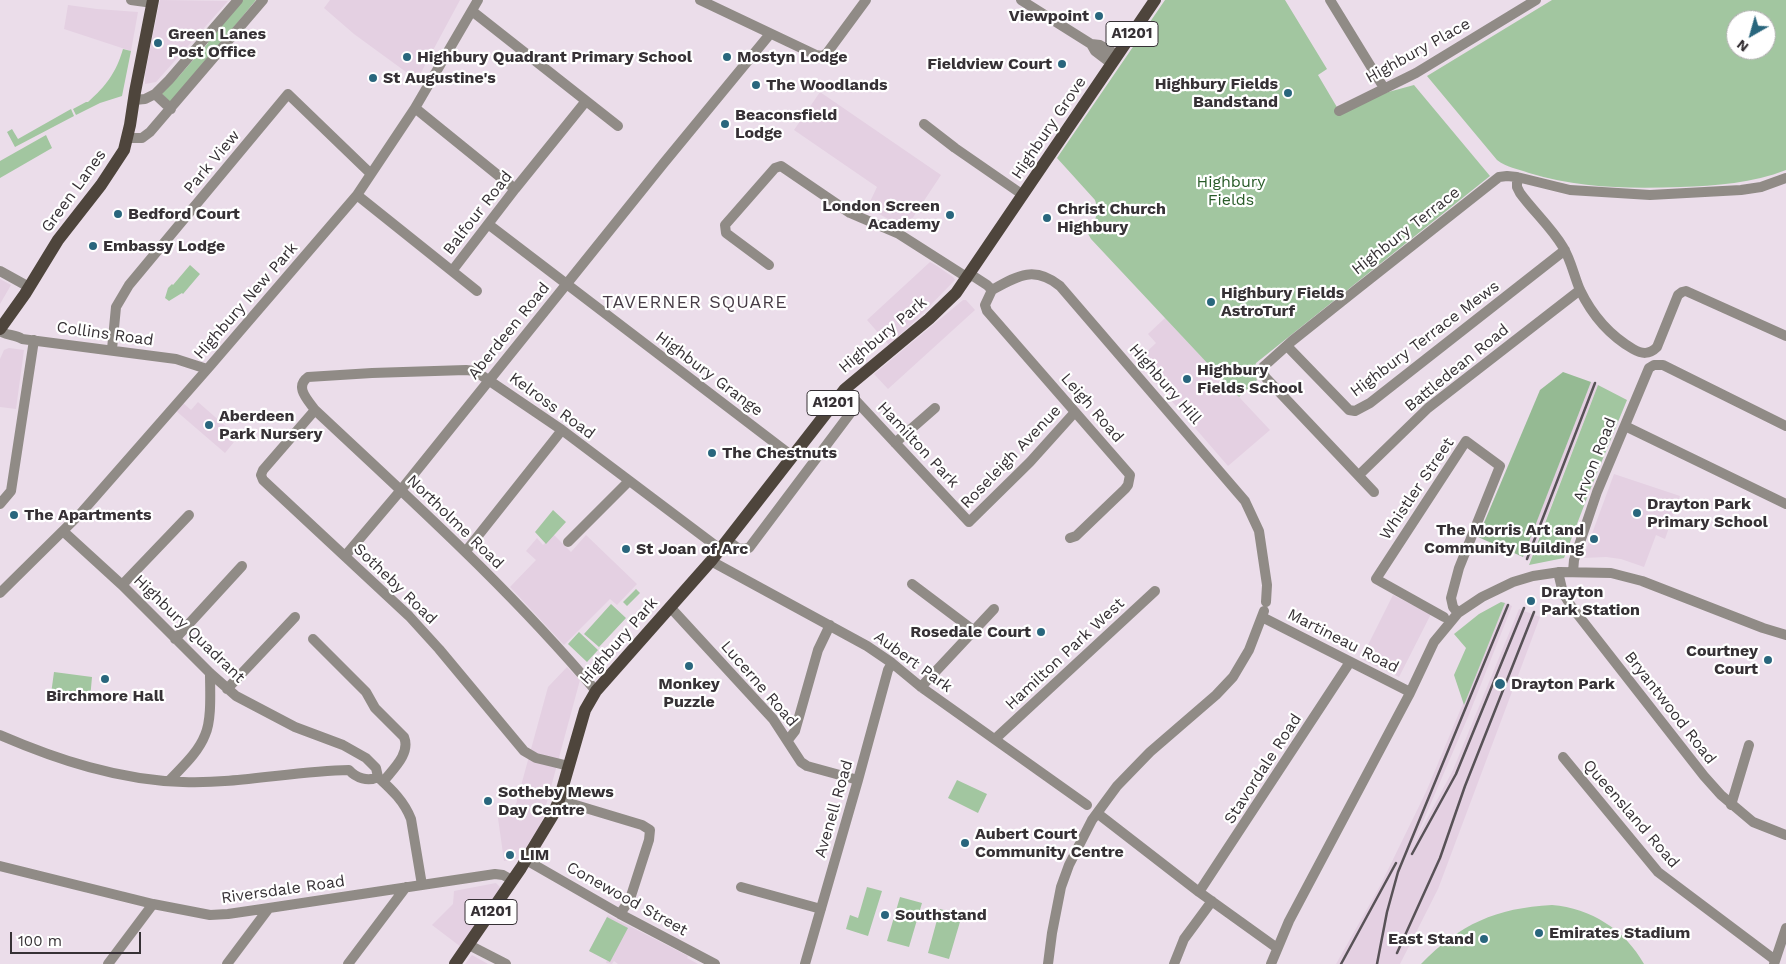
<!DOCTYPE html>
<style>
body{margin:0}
#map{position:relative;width:1786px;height:964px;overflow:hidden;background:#ebddea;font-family:"Work Sans",sans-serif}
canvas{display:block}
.north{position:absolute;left:1726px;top:10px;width:50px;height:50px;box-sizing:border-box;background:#fff;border:1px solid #afadae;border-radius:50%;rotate:218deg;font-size:14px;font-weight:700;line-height:20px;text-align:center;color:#363135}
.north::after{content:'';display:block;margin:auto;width:18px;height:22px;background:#29667d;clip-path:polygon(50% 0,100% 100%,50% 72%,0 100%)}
.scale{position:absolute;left:10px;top:932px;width:131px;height:22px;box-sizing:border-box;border:2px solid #363135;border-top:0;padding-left:6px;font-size:15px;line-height:18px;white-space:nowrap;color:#363135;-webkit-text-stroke:4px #fff;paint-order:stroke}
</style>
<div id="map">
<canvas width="1786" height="964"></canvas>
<div class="north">N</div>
<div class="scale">100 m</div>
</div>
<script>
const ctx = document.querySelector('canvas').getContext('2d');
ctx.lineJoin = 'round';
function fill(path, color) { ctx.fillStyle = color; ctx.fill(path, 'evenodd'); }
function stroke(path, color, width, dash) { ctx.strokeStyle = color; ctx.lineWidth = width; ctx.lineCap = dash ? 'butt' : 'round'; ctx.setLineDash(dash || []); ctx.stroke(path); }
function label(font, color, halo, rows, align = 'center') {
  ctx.font = font + ' "Work Sans",sans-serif'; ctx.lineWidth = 4.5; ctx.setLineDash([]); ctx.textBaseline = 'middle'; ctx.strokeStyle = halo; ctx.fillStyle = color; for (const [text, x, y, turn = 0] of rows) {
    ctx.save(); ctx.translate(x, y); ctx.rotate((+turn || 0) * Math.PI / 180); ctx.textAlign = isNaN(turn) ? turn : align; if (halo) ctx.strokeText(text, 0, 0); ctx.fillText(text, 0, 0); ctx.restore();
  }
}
fill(new Path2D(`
 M160,0L228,1L156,82L145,84V74Z
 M330,0H460L417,80L354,34L324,8Z
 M68,5L97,9L138,12L131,51L64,29Z
 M820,92L941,175L906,228L867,208L877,187L794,130Z
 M930,262L937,266L953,277L955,280L917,319L889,345L867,320Z
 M0,279L11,285L0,304Z
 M963,300H966L975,310L888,389L874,374Z
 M1165,318L1270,430L1228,466L1137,361L1156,343L1148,334Z
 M9,348L24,350L16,409L0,407V359L4,350Z
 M1591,382L1598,385L1530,560L1523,557Z
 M182,402L191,410L198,402L238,437L225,453L175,410Z
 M1614,474L1680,496L1665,539L1656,535L1644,567L1621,559L1606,557L1583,558Z
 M553,534L571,552L586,535L637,584L617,605L610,599L564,645L510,587L536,560L526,551L537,538L543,545Z
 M1393,595L1431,614L1399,677L1361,659Z
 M1505,603L1512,606L1468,717L1412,847L1453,770L1519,609L1540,617L1438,889L1400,964H1336L1380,886L1426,792Z
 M567,667L580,680L541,824L518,859L504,861L498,818L513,815L548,687Z
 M496,883L501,888L461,947L432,925L453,904L454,891Z
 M608,915L688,956L687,958L698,964H618L614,961L612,964L606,963L607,960L589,951Z
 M472,955L488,964H465Z`), '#e4d0e2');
fill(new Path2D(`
 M241,0H256L173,101H169L162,94V91L179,76L208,43V39Z
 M1165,0H1285L1327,69L1318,75L1341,114L1381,94L1414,85L1490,176L1256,363L1254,372L1257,380L1239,397L1091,239L1087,232C1095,222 1100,213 1095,200L1057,158Z
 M1552,0H1786V170C1753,183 1716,186 1680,187C1629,189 1579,188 1529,173C1518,169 1506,167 1497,160L1427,76ZM1736,20H1766V50H1736Z
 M123,49L131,51L122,96L100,103L76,115L73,109L86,102H88C106,86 116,73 123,49Z
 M71,109L74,116L15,147L7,132L12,129L18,139Z
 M46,135L52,148L0,178V161Z
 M190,265L200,274L183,294L182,293L169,301L165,298L168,288L172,284L173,285Z
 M1598,385L1627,400L1590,490L1564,558L1529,565Z
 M553,510L566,522L546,544L535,532Z
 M636,589L640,593L627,606L623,602Z
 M1501,602L1505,603L1464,705L1454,675L1466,648L1454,634L1479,614Z
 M611,604L626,618L599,647L584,634Z
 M579,632L598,650L587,662L568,644Z
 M54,672L92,677L90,699L51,694Z
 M957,780L987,794L978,813L948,798Z
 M867,887L882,891L868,936L846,929L850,915L858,918Z
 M900,897L922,903L909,947L887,941Z
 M1552,905C1591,908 1625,930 1644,964H1421C1460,924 1496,908 1552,905Z
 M940,909L962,915L949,959L928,953Z
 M607,917L628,928L610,962L589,951Z`), '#a2c6a0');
fill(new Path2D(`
 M1563,372L1591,382L1523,557L1478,537L1540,390Z`), '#95ba93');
stroke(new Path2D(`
 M131,0L153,3
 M700,0L816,55L822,56L827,53L866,0
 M1021,0L1091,44
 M1330,0L1384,88
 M472,11L618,126
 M1112,64L1095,51L1091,44L1100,45L1118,55
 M155,94L171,109
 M134,100L145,99L155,94L169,80L238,0
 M415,108L515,189
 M1339,111L1416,73L1536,0
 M924,124L955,148L1023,195
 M127,138H142L150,132L263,0
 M1517,177V187L1520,193C1533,211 1551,227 1563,247C1571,260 1574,276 1580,290C1592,315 1609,335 1633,349C1642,354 1649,355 1657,347L1678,295L1682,292L1686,291L1786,336
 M357,195L477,291
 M488,224L792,456
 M769,265L726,233L725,225L775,168L781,166L850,213L899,234L968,278
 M0,271L29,287
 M452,271L515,189L586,101
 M970,274L987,285L992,290C1017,276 1034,265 1060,286L1245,501L1259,531L1267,585L1266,602
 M992,290L985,305L987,311L1130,475L1128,485L1125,489L1076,536L1070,538
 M0,331C7,336 15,334 22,339L176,359L207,369
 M1287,346L1349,410L1355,411L1370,403L1565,250
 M112,349L116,307L129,285L288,94L371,174
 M845,389L969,522L1030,462L1075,412
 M315,410L263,470L261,475L263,480L409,616L439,649L524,751L536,758L569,766
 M1625,426L1786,504
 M895,443L935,408
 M1359,475L1428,408L1580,290
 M1374,492L1266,378L1263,373V367L1292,341L1356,290L1499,177L1507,176L1517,177L1570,190L1650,195L1741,190L1761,187L1786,178
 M0,504L11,491L34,340
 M64,532L122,585L210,673L236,696L295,727L343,745L366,758L376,768L378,777C392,790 404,801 411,819L422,885
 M727,540L739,549L749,548L858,403
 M568,542L629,481
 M466,551L562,430
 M345,556L401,490L663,164L770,34
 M711,561L867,646L892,663L921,687L1087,805
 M1558,572L1563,593L1571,606L1704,776L1721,795L1753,822L1786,835
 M1573,572L1574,560L1597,492L1649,368L1654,365H1663L1786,426
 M912,584L973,630
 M122,585L189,515
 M0,593L81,513L210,366L357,195L415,108L478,0
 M670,607L773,719L801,762L807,766L858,780
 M1262,617L1410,692
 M1444,617L1376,579L1466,441L1500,466L1459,568L1451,598L1453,607L1458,613
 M175,639L242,566
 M313,639L366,692L375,708L404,737C411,754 392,770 383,782
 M921,687L994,609
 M227,689L295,617
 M596,691C510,589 412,501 315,410C308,400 294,387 308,377L372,373L466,370L475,371L562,430L720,549
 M0,735C58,760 119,780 183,782C238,784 294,771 349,770C356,778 368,782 378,777
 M995,739L1155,591
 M788,740L795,731L818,650L830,625
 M1563,757L1658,872L1775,960
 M169,781C182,767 198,753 205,735C212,720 210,691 210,673
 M559,800L642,825L650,830L649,840L630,899L620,914
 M1731,805L1749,745
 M1097,813L1199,892L1277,948
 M526,860L620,914L715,964
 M0,866L153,904L210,915L228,914L269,908L495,874L503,875L512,880
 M741,887L821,909
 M1199,892L1350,662
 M469,945L506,964
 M108,964L153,904
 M227,964L269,908
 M348,964L406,887
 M805,964L858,780L888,670L892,663
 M1048,964L1052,933L1061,887L1069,865L1092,820L1117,786L1150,752L1216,695L1233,677L1249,650L1264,611
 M1174,964L1184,939L1212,901
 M1271,964L1289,921L1409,695L1434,642L1458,613L1482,597L1513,582L1533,576L1560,572L1611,573L1642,581L1763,628L1786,635
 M1774,964L1786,928`), '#908b86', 10);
stroke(new Path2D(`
 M0,329L25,294L58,240L101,185L124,150L130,125L135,92L153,0
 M455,964L521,868L553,815L559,800L585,710L596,691L711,561L845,389L929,319L956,293L1155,0`), '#4e453c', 12);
stroke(new Path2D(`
 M1527,559L1595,383
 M1412,854L1456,774L1524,608
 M1397,953L1440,858L1465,786L1534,612
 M1341,964L1396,863
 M1377,964L1387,912L1398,872L1508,605`), '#585257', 2.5);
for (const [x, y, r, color] of [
 [1099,16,5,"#29667d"],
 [158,43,5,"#29667d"],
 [407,57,5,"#29667d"],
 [727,57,5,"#29667d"],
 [1062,64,5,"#29667d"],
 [373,78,5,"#29667d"],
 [756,85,5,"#29667d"],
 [1288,93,5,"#29667d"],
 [725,124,5,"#29667d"],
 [118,214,5,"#29667d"],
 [950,215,5,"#29667d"],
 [1047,218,5,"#29667d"],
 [93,246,5,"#29667d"],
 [1211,302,5,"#29667d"],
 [1187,379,5,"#29667d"],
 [209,425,5,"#29667d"],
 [712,453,5,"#29667d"],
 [1637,513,5,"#29667d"],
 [14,515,5,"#29667d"],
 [1594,539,5,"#29667d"],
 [626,549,5,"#29667d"],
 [1531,601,5,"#29667d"],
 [1041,632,5,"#29667d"],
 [1768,660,5,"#29667d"],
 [689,666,5,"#29667d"],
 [105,679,5,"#29667d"],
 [1500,684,6,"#29667d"],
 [488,801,5,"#29667d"],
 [965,843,5,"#29667d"],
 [510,855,5,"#29667d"],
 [885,915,5,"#29667d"],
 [1539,933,5,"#29667d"],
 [1484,939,5,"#29667d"]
]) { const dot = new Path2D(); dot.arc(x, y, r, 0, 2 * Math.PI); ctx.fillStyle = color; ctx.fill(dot); stroke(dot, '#fff', 2); }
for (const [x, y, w] of [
 [1132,34,52],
 [833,403,52],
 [491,912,52]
]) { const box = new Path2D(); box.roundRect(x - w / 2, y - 12.5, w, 25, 4); ctx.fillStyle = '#fff'; ctx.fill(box); stroke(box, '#363135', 1); }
label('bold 15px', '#363135', null, [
 ["A1201",1132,34],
 ["A1201",833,403],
 ["A1201",491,912]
]);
label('bold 16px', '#363135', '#fff', [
 ["Viewpoint",1089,16,"right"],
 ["Green Lanes",168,34],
 ["Post Office",168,52],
 ["Highbury Quadrant Primary School",417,57],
 ["Mostyn Lodge",737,57],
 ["Fieldview Court",1052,64,"right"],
 ["St Augustine's",383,78],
 ["Highbury Fields",1278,84,"right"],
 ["Bandstand",1278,102,"right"],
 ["The Woodlands",766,85],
 ["Beaconsfield",735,115],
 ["Lodge",735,133],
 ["London Screen",940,206,"right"],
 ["Academy",940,224,"right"],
 ["Christ Church",1057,209],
 ["Highbury",1057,227],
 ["Bedford Court",128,214],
 ["Embassy Lodge",103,246],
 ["Highbury Fields",1221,293],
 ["AstroTurf",1221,311],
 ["Highbury",1197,370],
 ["Fields School",1197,388],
 ["Aberdeen",219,416],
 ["Park Nursery",219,434],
 ["The Chestnuts",722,453],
 ["Drayton Park",1647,504],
 ["Primary School",1647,522],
 ["The Apartments",24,515],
 ["The Morris Art and",1584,530,"right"],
 ["Community Building",1584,548,"right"],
 ["St Joan of Arc",636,549],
 ["Drayton",1541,592],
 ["Park Station",1541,610],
 ["Rosedale Court",1031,632,"right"],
 ["Courtney",1758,651,"right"],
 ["Court",1758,669,"right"],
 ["Monkey",689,684,"center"],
 ["Puzzle",689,702,"center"],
 ["Drayton Park",1511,684],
 ["Birchmore Hall",105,696,"center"],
 ["Sotheby Mews",498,792],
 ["Day Centre",498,810],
 ["Aubert Court",975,834],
 ["Community Centre",975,852],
 ["LIM",520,855],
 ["Southstand",895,915],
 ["Emirates Stadium",1549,933],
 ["East Stand",1474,939,"right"]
], 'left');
label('16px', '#363135', '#fff', [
 ["Highbury Place",1418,51,-29],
 ["Highbury Grove",1049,128,-56],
 ["Park View",212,162,-50],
 ["Green Lanes",74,191,-54],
 ["Balfour Road",478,213,-52],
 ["Highbury Terrace",1406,231,-38],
 ["Highbury New Park",246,301,-49],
 ["Aberdeen Road",509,331,-51],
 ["Collins Road",105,334,8],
 ["Highbury Park",883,335,-40],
 ["Highbury Terrace Mews",1425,339,-37],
 ["Battledean Road",1457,368,-39],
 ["Highbury Grange",709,374,37],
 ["Highbury Hill",1165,384,49],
 ["Kelross Road",552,406,36],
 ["Leigh Road",1092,408,49],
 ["Hamilton Park",918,445,47],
 ["Roseleigh Avenue",1011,457,-46],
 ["Arvon Road",1595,460,-68],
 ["Whistler Street",1417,489,-56],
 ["Northolme Road",455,522,44],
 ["Sotheby Road",395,584,44],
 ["Highbury Quadrant",189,629,44],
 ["Highbury Park",619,641,-49],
 ["Martineau Road",1343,641,27],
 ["Hamilton Park West",1065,654,-43],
 ["Aubert Park",913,662,36],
 ["Lucerne Road",759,684,49],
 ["Bryantwood Road",1670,708,52],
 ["Stavordale Road",1263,769,-57],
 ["Avenell Road",834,809,-74],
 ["Queensland Road",1631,814,49],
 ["Riversdale Road",283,890,-8],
 ["Conewood Street",627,899,29]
]);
label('16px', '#295c29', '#fff', [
 ["Highbury",1231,182],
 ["Fields",1231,200]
]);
ctx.letterSpacing = '1px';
label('18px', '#473c46', '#fff', [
 ["TAVERNER SQUARE",695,303]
]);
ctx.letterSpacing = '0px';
</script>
